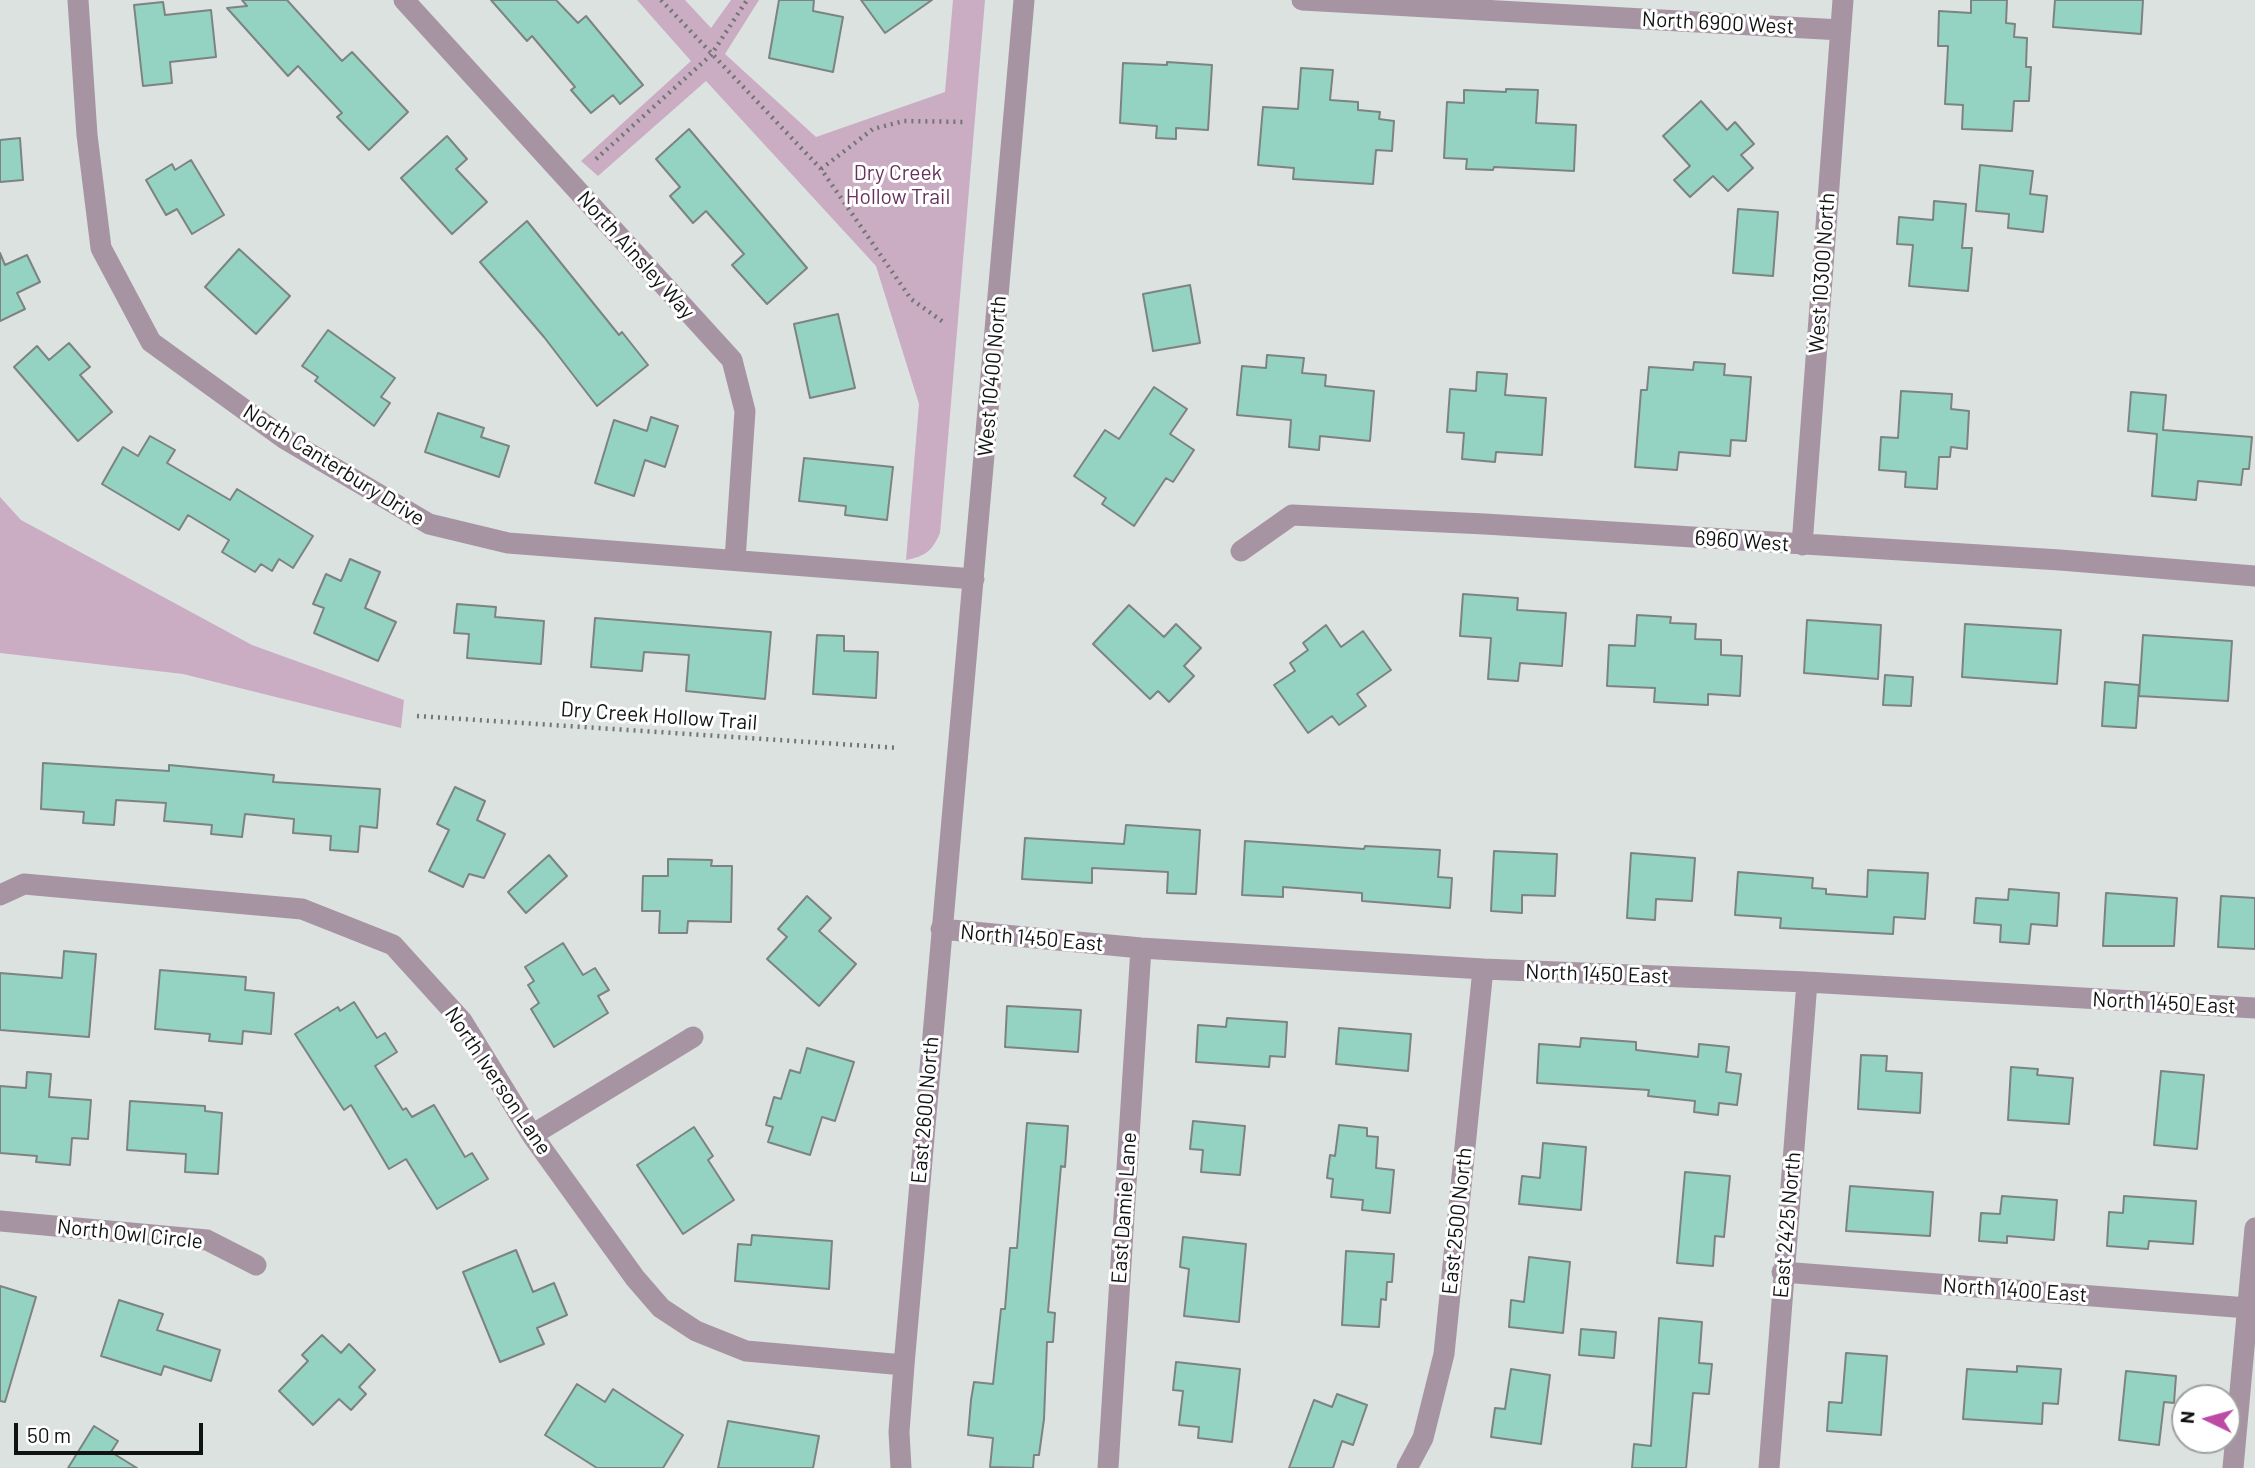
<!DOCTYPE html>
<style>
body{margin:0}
#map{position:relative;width:2255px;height:1468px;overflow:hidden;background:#dce2e0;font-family:Barlow,sans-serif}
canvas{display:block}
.north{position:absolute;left:2171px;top:1384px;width:70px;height:70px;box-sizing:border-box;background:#fff;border:2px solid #9fa1a0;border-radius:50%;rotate:275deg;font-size:19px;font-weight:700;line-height:28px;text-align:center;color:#101312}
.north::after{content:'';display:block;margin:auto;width:24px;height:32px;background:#bd4ba6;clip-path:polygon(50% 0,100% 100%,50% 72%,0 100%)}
.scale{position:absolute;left:14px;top:1423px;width:189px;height:32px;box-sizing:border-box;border:4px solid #101312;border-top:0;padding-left:9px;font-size:21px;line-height:24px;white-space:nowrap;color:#101312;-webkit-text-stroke:5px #fff;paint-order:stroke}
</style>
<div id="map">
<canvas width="2255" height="1468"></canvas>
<div class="north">N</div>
<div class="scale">50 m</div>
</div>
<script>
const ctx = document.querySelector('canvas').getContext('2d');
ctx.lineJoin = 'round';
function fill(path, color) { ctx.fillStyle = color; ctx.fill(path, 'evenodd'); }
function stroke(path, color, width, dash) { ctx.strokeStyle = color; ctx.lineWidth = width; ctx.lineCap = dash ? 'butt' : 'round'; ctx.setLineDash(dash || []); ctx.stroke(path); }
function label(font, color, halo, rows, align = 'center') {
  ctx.font = font + ' Barlow,sans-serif'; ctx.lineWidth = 6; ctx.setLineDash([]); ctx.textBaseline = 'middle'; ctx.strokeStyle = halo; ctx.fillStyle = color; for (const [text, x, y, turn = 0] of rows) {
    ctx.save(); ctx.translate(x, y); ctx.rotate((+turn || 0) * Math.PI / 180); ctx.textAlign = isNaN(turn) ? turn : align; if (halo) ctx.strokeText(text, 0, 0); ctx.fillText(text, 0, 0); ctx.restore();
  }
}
fill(new Path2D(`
 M637,0H685L711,28L731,0H759L725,54L816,137L945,92L953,0H985L940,533C932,551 926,556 906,560L919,404L876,266L706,81L598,176L581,161L691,61Z
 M0,497L21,520L252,645L404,700L401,728L183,674L0,653Z`), '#cbadc3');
const building = new Path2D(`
 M242,0H287L342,61L352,52L408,112L369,150L337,117L342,113L298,66L288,76L227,8L247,6Z
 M491,0H556L578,23L586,16L643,85L620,104L613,95L591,113L571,90L575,87L532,36L527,41Z
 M779,0H814L813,11L843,17L833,72L769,58Z
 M861,0H932L885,33Z
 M1971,0H2007L2006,23L2015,24L2014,37L2027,38L2026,67H2031L2029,101H2014L2012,131L1962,129L1963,105L1945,104L1948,46H1938L1939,11L1971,13Z
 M2055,0H2143L2141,34L2053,27Z
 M163,2L165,15L211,10L216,57L170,62L172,83L143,86L134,5Z
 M1167,62L1212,65L1208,130L1176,128V139L1156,138L1157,126L1120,123L1123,63L1167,65Z
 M1301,68L1333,70L1330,100L1358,102V110L1380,112L1379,119L1394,121L1392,151L1376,150L1373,184L1293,179L1294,168L1258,165L1263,107L1298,109Z
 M1506,89L1538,90L1536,123L1576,125L1574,171L1494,167L1493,170L1466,169L1467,159L1444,158L1447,102L1464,103V90L1506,92Z
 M1701,101L1727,130L1735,122L1754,144L1741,155L1753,168L1728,191L1713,176L1690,197L1674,180L1690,166L1663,136Z
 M689,129L807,268L767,304L732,265L744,254L706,211L693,223L670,196L680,187L656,159Z
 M447,136L467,159L456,169L487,202L452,234L401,178Z
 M20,138L23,180L0,182V140Z
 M191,160L224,215L192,234L177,209L166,215L146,180L172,164L175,170Z
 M1980,165L2033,171L2030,194L2047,196L2043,232L2008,228L2009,214L1976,211Z
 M1934,201L1966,204L1962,248H1972L1968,291L1909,286L1913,245L1897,244L1899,217L1933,220Z
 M1738,209L1778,212L1773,276L1733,273Z
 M527,221L619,335L622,332L648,365L597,406L544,337L480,262Z
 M239,249L290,296L256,334L205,287Z
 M0,253L5,265L27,255L40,282L17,293L25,309L0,321Z
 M1190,285L1200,343L1153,351L1143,294Z
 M838,314L855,388L810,398L794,324Z
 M328,330L395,378L381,397L390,403L374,426L315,381L318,377L302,366Z
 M69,343L90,367L80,375L112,412L78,441L14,367L37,346L49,360Z
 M1267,355L1304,358L1302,373L1326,375L1325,386L1374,391L1370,441L1320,436L1319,450L1289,447L1291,420L1237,415L1242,366L1266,368Z
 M1694,362L1725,364L1724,375L1751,377L1746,441L1731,440L1730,456L1679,452L1677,470L1635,467L1641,390H1647L1649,367L1693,370Z
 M1477,372L1507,374L1505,395L1546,398L1542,455L1496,452L1495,462L1462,459L1464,433L1447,432L1450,389L1476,391Z
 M1154,387L1187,409L1170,434L1194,450L1173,482L1166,478L1134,526L1102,504L1106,498L1074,476L1105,430L1119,439Z
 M1901,391L1952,394L1951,409L1969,411L1967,449L1951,447L1950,457H1939L1937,489L1905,487L1906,472L1879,470L1881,437L1898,438Z
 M2131,392L2166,395L2163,430L2252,437L2249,469H2243L2241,485L2198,481L2196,500L2152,496L2157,434L2128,431Z
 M438,413L484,428L481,437L509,446L499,477L425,452Z
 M651,417L678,426L665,467L645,460L634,496L595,483L614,420L647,431Z
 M150,436L175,450L167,463L230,500L237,489L313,536L293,568L279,559L272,571L261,564L255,572L222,552L229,540L188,515L179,530L102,484L123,447L138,456Z
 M804,458L893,467L887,520L845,515L846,506L799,501Z
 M350,559L380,572L365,608L396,622L378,661L314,633L324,608L313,604L326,574L341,581Z
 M1463,594L1518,598L1517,610L1566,613L1562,666L1520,663L1518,681L1488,679L1491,638L1460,636Z
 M457,604L496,607L495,617L544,621L541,664L467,658L469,634L454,633Z
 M1129,605L1164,637L1176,624L1201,648L1184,666L1194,676L1169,702L1158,691L1150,699L1093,644Z
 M1637,615L1671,617L1670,623L1696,624L1695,639L1721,640V655L1742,656L1740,696L1708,694V705L1654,702L1655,688L1607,686L1609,645L1635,646Z
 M595,618L771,632L765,699L686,691L689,655L644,652L642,671L591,667Z
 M1807,620L1881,625L1878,679L1804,673Z
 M1965,624L2061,630L2057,684L1962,677Z
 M1326,625L1341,647L1363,631L1391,670L1357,694L1366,706L1339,725L1332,716L1308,733L1274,685L1295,671L1290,663L1308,650L1303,643Z
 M817,635L844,636V651L878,652L876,698L813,694Z
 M2143,635L2232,641L2228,701L2139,696Z
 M1885,675L1913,677L1911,706L1883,705Z
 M2105,682L2139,685L2136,728L2102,726Z
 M43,763L169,771V765L274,775L273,782L380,789L377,828L360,826L358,852L330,850L331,836L293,833L294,819L245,814L242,837L211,834L212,825L164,821L166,803L116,800L114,825L83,823L84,812L41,809Z
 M455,787L485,801L477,820L505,834L484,878L469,874L463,887L429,871L449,830L437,824Z
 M1126,825L1200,830L1196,894L1167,893L1168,872L1092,868V883L1022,879L1025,838L1124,844Z
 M1245,841L1364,849L1365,846L1440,850L1438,877L1452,878L1450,908L1362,901V893L1283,887V897L1242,895Z
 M1494,851L1557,854L1555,896L1522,895V913L1491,911Z
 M1631,853L1695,858L1692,901L1656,899L1655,920L1627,918Z
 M549,855L567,876L526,913L508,892Z
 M668,859L712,860L711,866H732L731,922L688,921L687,933H659L660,911H642L643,876H668Z
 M1868,870L1928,873L1925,919L1894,917L1893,934L1780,928L1781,918L1735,915L1738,872L1813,878L1812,888L1826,889V894L1867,897Z
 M2009,889L2059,893L2057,926L2031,924L2029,944L2000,942L2001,925L1974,923L1976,898L2008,900Z
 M2106,893L2177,898L2174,946H2103Z
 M807,896L831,918L819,931L856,964L819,1006L767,959L787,937L778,929Z
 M2221,896L2255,898V949L2218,947Z
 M563,943L583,975L595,968L609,990L598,996L608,1013L554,1047L531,1009L539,1003L528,985L534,981L525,967Z
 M64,951L96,954L89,1037L0,1030V973L62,978Z
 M160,970L246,977L245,990L274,993L271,1034L243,1031L242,1044L209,1041L210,1034L155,1029Z
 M354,1002L377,1038L385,1033L397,1052L375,1066L403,1110L406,1108L412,1117L434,1105L465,1157L472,1153L488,1179L437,1209L406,1159L389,1169L351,1105L344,1110L295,1034L338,1007L340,1011Z
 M1007,1006L1081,1010L1078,1052L1005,1047Z
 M1227,1018L1287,1022L1285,1057L1270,1056L1269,1067L1196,1062L1198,1025L1226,1027Z
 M1339,1028L1411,1034L1408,1071L1336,1064Z
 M1581,1038L1636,1042V1050L1698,1057L1699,1044L1729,1047L1726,1072L1741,1074L1737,1105L1719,1103L1718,1115L1694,1112L1695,1101L1648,1096L1649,1090L1537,1083L1539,1044L1580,1047Z
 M807,1048L854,1062L835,1121L822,1117L810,1155L768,1142L773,1127L766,1125L774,1097L781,1099L790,1070L800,1073Z
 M1861,1055L1887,1056L1886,1071L1922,1073L1920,1113L1858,1109Z
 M2011,1067L2038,1069L2037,1075L2073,1078L2069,1124L2008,1120Z
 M2161,1071L2204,1075L2197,1149L2154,1145Z
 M27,1072L51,1074L49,1097L91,1100L88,1139L72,1138L70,1165L36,1162L37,1156L0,1153V1086L26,1088Z
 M130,1101L205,1106V1111L222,1113L218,1174L185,1172L186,1154L127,1150Z
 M1193,1121L1245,1126L1240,1175L1201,1172L1203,1150L1190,1149Z
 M1027,1123L1068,1126L1065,1167L1061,1166L1048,1312L1055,1313L1053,1342H1047L1044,1419L1039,1455H1034L1033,1468L990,1467L993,1438L968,1435L971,1400L974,1382L993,1384L1001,1309H1005L1010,1248H1017Z
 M1339,1125L1367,1128V1136L1378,1137L1376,1168L1394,1170L1390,1213L1362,1210L1363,1200L1331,1197L1333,1179L1327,1178L1330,1155L1335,1156Z
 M694,1127L713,1156L708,1160L734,1200L683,1234L637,1165Z
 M1543,1143L1586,1147L1581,1210L1519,1204L1522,1176L1540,1178Z
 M1685,1172L1730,1176L1724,1237L1715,1236L1713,1266L1677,1263Z
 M1850,1186L1933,1192L1930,1236L1846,1231Z
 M2002,1196L2057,1200L2054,1240L2007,1236V1243L1979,1241L1981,1213L2000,1214Z
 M2124,1196L2196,1201L2193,1244L2149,1241L2148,1249L2107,1246L2109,1212L2123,1213Z
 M752,1235L832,1241L829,1289L735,1281L738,1244L751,1245Z
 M1183,1237L1246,1244L1239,1322L1184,1316L1189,1269L1180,1267Z
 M516,1250L533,1292L554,1283L567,1315L537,1328L544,1344L500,1362L463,1272Z
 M1346,1251L1394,1254L1392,1282H1387L1386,1300L1381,1299L1379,1327L1342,1325Z
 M1529,1257L1570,1262L1563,1333L1509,1327L1511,1300L1524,1302Z
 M0,1286L36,1297L5,1402L0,1401Z
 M119,1300L163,1314L157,1330L220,1350L211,1381L164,1366L161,1375L101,1356Z
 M1659,1318L1702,1322L1699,1363L1712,1364L1709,1394L1693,1393L1686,1468H1632L1634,1444L1651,1446Z
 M1581,1329L1616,1332L1614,1358L1579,1355Z
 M322,1335L341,1353L349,1344L375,1370L359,1387L366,1394L351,1410L339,1399L313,1425L279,1391L308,1361L302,1355Z
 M1846,1353L1887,1356L1881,1435L1827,1431L1829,1402L1842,1403Z
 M1176,1362L1240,1369L1232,1442L1198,1438L1199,1427L1179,1425L1183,1391L1173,1390Z
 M2017,1366L2061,1369L2058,1404L2043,1403L2042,1424L1963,1419L1967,1369L2017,1372Z
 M1511,1369L1550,1375L1541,1444L1491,1437L1495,1408L1505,1409Z
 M2126,1371L2176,1376L2174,1403L2164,1402L2159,1445L2119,1440Z
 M577,1384L605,1402L613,1389L683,1435L663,1468H597L545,1435Z
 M1337,1394L1367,1405L1353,1445L1342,1441L1333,1468H1289L1314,1400L1332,1407Z
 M728,1421L819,1436L813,1468H718Z
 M94,1426L118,1441L111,1452L137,1468H68Z`);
fill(building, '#94d2c2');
stroke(building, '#7d8381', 2);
stroke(new Path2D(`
 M661,0L821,169L911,299L946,324
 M596,159L711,55L747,0
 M821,169L873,129L904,121L966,122
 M417,716L899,748`), '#717574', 4.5, [2, 5]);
stroke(new Path2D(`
 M78,0L87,135L101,248L151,342L285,439L429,524L508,543L974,579
 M404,0L732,360L745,411L735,560
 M1302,0L1841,30
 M1802,545L1843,0
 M1241,551L1292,515L1485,524L2060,560L2255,576
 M0,895L24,884L302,909L393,945L462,1021L532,1135L635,1278L661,1308L696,1331L746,1351L904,1365
 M941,929L1141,948L1483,969L1807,982L2255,1008
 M532,1135L693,1037
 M0,1221L207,1240L256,1265
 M1782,1272L2248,1308
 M901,1468L899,1432L904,1365L1024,0
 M1108,1468L1141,948
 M1407,1468L1423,1438L1444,1354L1483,969
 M1769,1468L1807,982
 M2233,1468L2255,1228`), '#a794a2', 21);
label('21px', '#101312', '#fff', [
 ["North 6900 West",1718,23,3],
 ["North Ainsley Way",636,255,48],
 ["West 10300 North",1822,273,-86],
 ["West 10400 North",992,376,-85],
 ["North Canterbury Drive",334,465,32],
 ["6960 West",1742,541,4],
 ["Dry Creek Hollow Trail",659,716,4],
 ["North 1450 East",1032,938,5],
 ["North 1450 East",1597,974,2],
 ["North 1450 East",2164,1003,3],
 ["North Iverson Lane",498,1081,56],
 ["East 2600 North",925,1110,-85],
 ["East Damie Lane",1124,1208,-86],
 ["East 2500 North",1457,1221,-84],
 ["East 2425 North",1787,1225,-85],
 ["North Owl Circle",130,1234,6],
 ["North 1400 East",2015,1290,4]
]);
label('21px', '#68325c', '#fff', [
 ["Dry Creek",898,173],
 ["Hollow Trail",898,197]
]);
</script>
